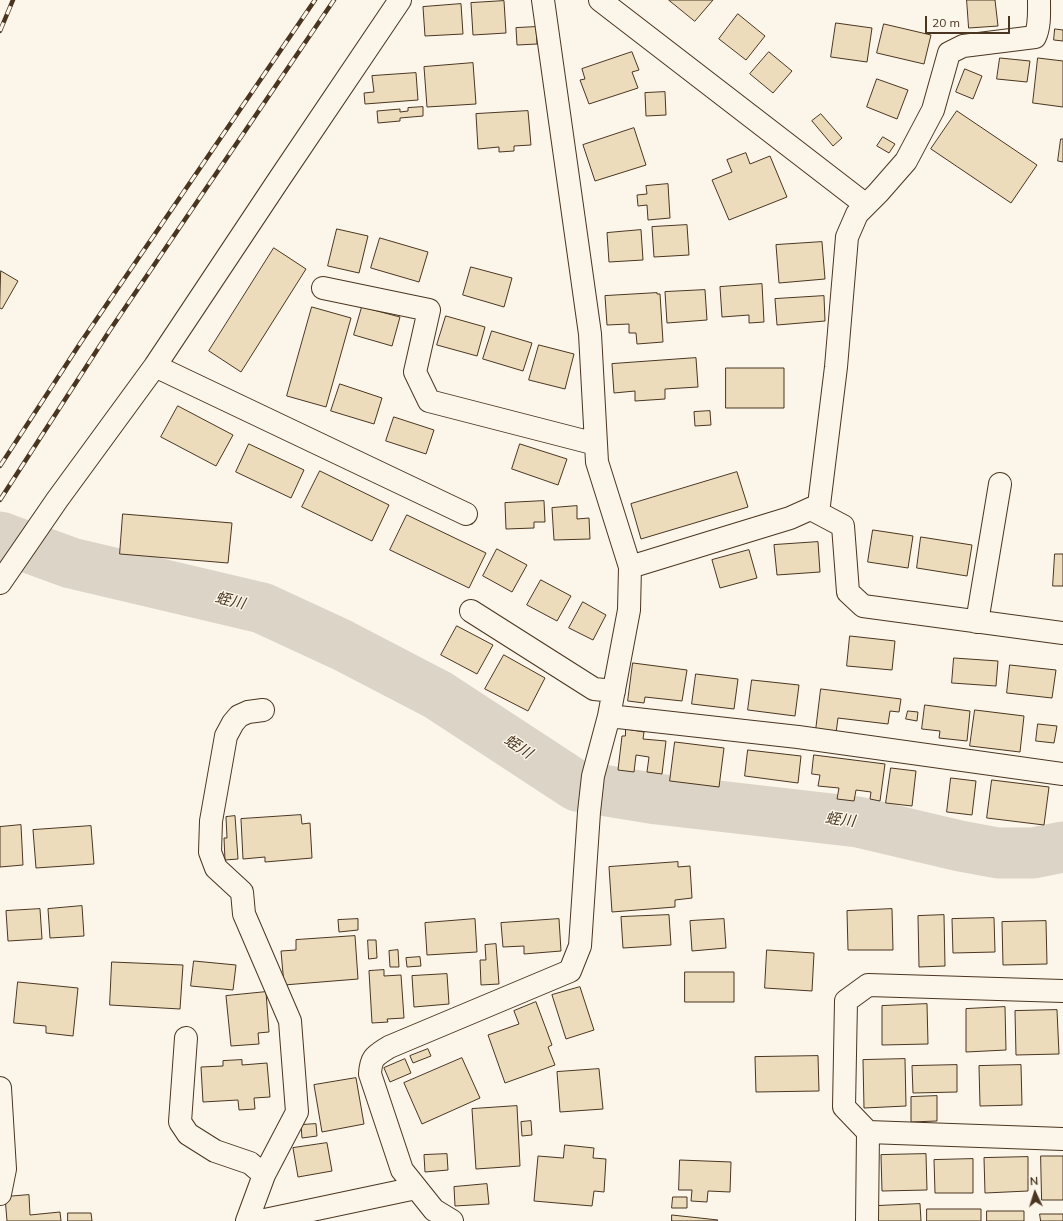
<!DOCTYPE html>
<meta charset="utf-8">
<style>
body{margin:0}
#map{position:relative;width:1063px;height:1221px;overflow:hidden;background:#fbf6e9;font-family:Mulish,sans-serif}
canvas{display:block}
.north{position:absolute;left:1015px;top:1173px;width:40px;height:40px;-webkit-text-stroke:3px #fbf6e9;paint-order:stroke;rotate:356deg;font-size:11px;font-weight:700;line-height:16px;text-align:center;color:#4a3520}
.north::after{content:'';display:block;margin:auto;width:14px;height:18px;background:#4a3520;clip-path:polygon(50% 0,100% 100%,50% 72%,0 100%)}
.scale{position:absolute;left:925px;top:16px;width:85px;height:18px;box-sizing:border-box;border:2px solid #4a3520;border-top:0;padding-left:5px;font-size:12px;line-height:14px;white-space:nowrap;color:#4a3520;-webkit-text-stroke:3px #fbf6e9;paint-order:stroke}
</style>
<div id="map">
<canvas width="1063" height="1221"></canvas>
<div class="north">N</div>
<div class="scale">20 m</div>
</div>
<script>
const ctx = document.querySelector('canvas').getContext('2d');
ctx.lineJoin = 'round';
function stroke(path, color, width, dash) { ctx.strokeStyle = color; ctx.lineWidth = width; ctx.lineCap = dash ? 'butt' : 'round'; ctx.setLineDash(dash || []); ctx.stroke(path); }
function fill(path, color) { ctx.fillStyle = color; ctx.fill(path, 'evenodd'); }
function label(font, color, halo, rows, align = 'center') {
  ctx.font = font + ' Mulish,"Noto Sans JP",sans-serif'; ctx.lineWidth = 3; ctx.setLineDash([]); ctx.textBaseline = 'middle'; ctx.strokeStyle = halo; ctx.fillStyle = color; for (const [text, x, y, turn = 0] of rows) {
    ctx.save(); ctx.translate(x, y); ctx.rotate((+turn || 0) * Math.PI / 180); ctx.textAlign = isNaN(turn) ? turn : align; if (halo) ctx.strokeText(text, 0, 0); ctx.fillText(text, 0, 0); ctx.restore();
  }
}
stroke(new Path2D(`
 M0,537L71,563L262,608L342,645L438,695L577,786L657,799L858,822L960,846L998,853H1033L1063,847`), '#dcd4c6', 51);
const building = new Path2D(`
 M669,0H713L695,21Z
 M967,0H995L998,26L969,28Z
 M504,1L506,33L473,35L471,3Z
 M461,4L463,34L425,36L423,7Z
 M738,14L765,36L746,60L719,39Z
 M836,23L872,28L867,62L831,57Z
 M884,24L931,35L924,64L877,53Z
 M536,27L537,44L517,45L516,28Z
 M1055,29L1063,30V41L1054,40Z
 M632,52L639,70L632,72L638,88L589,104L580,80L585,79L582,69Z
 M769,52L792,71L773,93L750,74Z
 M1000,58L1030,61L1027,82L997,79Z
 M1038,58L1063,61V107L1033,103Z
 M473,63L476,104L427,107L424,67Z
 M965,69L982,76L973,99L956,92Z
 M416,73L418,100L365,104L364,93L374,92L372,76Z
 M877,79L908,90L897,119L867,107Z
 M665,92L666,115L646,116L645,93Z
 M423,107V116L400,118V121L378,123L377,111L400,109V112L408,111V108Z
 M528,111L531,145L514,146V151L499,152V147L478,149L476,114Z
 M957,111L1037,165L1011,203L931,149Z
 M821,114L842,138L833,146L812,121Z
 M634,128L646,165L595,181L583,145Z
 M883,137L895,144L889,153L877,146Z
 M1061,139H1063V162L1058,161Z
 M746,153L750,164L770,156L787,197L729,220L712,180L732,172L727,160Z
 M668,184L670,218L648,220L647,205L638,206L637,195L647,194L646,186Z
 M687,225L689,255L654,257L652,227Z
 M337,229L368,236L359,273L328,266Z
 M641,230L643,260L609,262L607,233Z
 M380,238L428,252L419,282L371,268Z
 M822,242L825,279L779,283L776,245Z
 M274,248L306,269L241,372L209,351Z
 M471,267L512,278L504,307L463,295Z
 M1,271L18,281L2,309L0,308Z
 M762,284L764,322L749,323V315L722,317L720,287Z
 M705,290L707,320L667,323L665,292Z
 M657,293V294H660L663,342L637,344L636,333H629V324L607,325L605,296Z
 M824,296L825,321L777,325L775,299Z
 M312,307L351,318L326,407L287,396Z
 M362,307L400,317L392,346L354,335Z
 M446,316L485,327L477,356L437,345Z
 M492,331L532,343L523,371L483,359Z
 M539,345L574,354L565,389L529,380Z
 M696,358L698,387L665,389V399L635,401V391L614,393L612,364Z
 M726,368H784V408H726Z
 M340,384L382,398L374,424L331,411Z
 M178,406L233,435L216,466L161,437Z
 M710,411L711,425L695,426L694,412Z
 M394,417L434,430L426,454L386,441Z
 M249,444L304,470L291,498L236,472Z
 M520,444L567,459L558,485L512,469Z
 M320,471L389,505L372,541L302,507Z
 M737,472L748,507L641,539L631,504Z
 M544,501L545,522H534V528L506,529L505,503Z
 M577,506V519L589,518L590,539L554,540L552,508Z
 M123,514L232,523L228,563L120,554Z
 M407,515L486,553L469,588L390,550Z
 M873,530L913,536L908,568L868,562Z
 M921,537L972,545L967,576L917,568Z
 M818,542L820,572L777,575L774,545Z
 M497,549L527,565L512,592L483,576Z
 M749,550L757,578L720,588L712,560Z
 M1055,554H1063V586H1053Z
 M541,580L571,596L557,621L527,605Z
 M583,602L606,615L593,640L569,628Z
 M457,626L493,645L477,674L441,655Z
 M850,636L895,641L892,670L847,666Z
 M504,655L545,678L528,711L485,689Z
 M954,658L998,661L996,686L952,683Z
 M633,663L687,670L682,701L645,697L644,703L628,701Z
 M1010,665L1056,670L1052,698L1007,693Z
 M696,674L738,679L734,709L692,704Z
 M752,680L799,685L795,716L748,710Z
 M821,689L901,699L899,712L890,711L888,724L838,718L836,733L816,730Z
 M925,705L970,711L967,741L939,738L940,731L922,729Z
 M975,710L1024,716L1020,752L970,746Z
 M908,711L918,712L917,721L906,719Z
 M1038,724L1057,726L1054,743L1036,741Z
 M626,729L644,732L643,739L666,741L662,774L647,772L649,757L636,755L634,772L618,770L622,736H625Z
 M675,742L724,748L719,787L670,781Z
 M748,750L801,756L798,783L745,776Z
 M814,755L885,764L880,801L870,799L871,792L856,790L854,801L837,799L839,788L818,786L820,775L812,774Z
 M891,768L916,771L912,806L886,803Z
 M951,778L976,781L972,815L947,812Z
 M992,780L1049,787L1044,825L987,818Z
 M301,815L302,824L310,823L312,858L265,862V857L243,859L241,819Z
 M235,816L238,859L225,860L224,838H227L226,817Z
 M21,825L23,865L0,867V827Z
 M91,826L94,864L36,868L33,830Z
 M678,862V867L690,866L692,898L675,900V907L612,912L609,867Z
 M82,906L84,936L50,938L48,909Z
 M40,909L42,939L8,941L6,911Z
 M892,909L893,950H848L847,911Z
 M669,915L671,945L623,948L621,917Z
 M944,915L945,966L919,967L918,916Z
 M994,918L995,952L953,953L952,919Z
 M358,919V930L339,932L338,920Z
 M475,919L477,952L427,955L425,923Z
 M559,919L561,951L524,954V946L503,947L501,923Z
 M724,919L726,948L692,951L690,921Z
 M1046,921L1047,964L1003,965L1002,922Z
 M355,936L358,979L284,985L281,951L296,950V940Z
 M368,940H376L377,958L369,959Z
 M496,944L499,984L481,985L480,960H486L485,945Z
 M398,950L399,967H390L389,951Z
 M767,950L814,953L812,991L765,988Z
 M420,957L421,966L407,967L406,958Z
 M194,961L236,965L233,990L191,986Z
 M112,962L183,965L180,1009L110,1005Z
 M384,970V976L401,975L404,1018L387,1019L388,1022L372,1023L369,971Z
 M685,972H734V1002H685Z
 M447,974L449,1004L414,1007L412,976Z
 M18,982L78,988L73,1036L46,1033V1026L14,1023Z
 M580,987L594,1030L566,1039L552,995Z
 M266,992L269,1032L258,1033L259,1044L231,1046L226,996Z
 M536,1002L552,1045L548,1047L555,1065L505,1083L488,1035L519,1024L514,1011Z
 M927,1004L928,1044L882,1045V1006Z
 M1005,1007L1006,1050L966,1052V1009Z
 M1057,1010L1059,1054L1016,1055L1015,1011Z
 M428,1049L431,1056L413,1063L410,1056Z
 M818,1056L819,1091L756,1092L755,1057Z
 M462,1058L480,1098L422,1124L404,1083Z
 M405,1059L411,1073L390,1082L384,1068Z
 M905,1059L906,1106L864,1108L863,1060Z
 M242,1060V1065L267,1063L270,1097L254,1098L255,1109L239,1110L238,1100L203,1102L201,1067L223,1066V1061Z
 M957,1065V1092L913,1093L912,1066Z
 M1021,1065L1022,1105L980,1106L979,1066Z
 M599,1069L603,1109L560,1112L557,1072Z
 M356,1078L364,1124L322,1132L314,1085Z
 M937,1096V1121L911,1122V1097Z
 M517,1106L520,1166L476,1169L472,1109Z
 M531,1121L532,1135L522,1136L521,1122Z
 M316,1124L317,1136L302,1138L301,1125Z
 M327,1143L332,1171L298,1177L293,1148Z
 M565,1145L594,1148L593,1158L606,1159L604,1192L594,1191L592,1206L534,1201L538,1156L563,1158Z
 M447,1154L448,1170L425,1172L424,1155Z
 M926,1154L927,1190L882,1191L881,1155Z
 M1041,1156H1063V1200H1042Z
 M1028,1157V1191L985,1193L984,1158Z
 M973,1159V1193H935L934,1160Z
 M680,1160L731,1162L730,1192L708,1191L707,1202L691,1201L692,1190H679Z
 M487,1184L489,1204L455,1206L454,1187Z
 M29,1195L30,1215L60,1212L61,1221H7L5,1197Z
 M673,1197H687V1208H672Z
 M920,1204L921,1221H878L877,1206Z
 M927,1209H981V1221H927Z
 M987,1211H1024V1221H987Z
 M68,1213H91L92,1221H68Z
 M1040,1214H1063V1221H1041Z
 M672,1215L718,1220L717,1221H672Z`);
fill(building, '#ecdcbc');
stroke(building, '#4a3520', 1);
const street = new Path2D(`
 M600,0L866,205
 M323,288L429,310L415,372L429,401L596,444
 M155,366L466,514
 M811,509L843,526L848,592L863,606L1063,633
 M630,567L790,518L819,505L836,367L847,237L857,214L878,193L906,161L933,110L949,53L963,46L1035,37C1040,26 1039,13 1039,0
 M0,583L57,500L155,366L278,181L400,0
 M471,611L594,689L614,691
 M977,622L1000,484
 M609,716L798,737L1063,774
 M1063,991L868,985L846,1001L844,1107L868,1132L1063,1139
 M186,1038L180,1122L188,1134L215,1151L250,1163L264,1175
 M0,1088L5,1169L0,1194
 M247,1221L264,1175L297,1112L290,1021L244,914L242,892L216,868L210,852L211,821L226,736L233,723L239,716L248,712L263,710
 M260,1221L416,1188
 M452,1221L434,1210L402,1170L370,1074C371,1057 375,1056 389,1047L570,971L580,946L589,812L593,776L609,716L629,610L630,567L597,462L590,334L543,0
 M867,1221L868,1132`);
stroke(street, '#4a3520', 24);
stroke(street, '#fbf6e9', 22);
const rail = new Path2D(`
 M0,31L13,0
 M0,466L81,342L315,0
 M0,500L110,330L334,0`);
stroke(rail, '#4a3520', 4.5);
stroke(rail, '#fbf6e9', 3, [9]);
label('italic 15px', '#4a3520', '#fbf6e9', [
 ["蛭川",230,601,13],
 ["蛭川",518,747,33],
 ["蛭川",840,820,7]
]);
</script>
